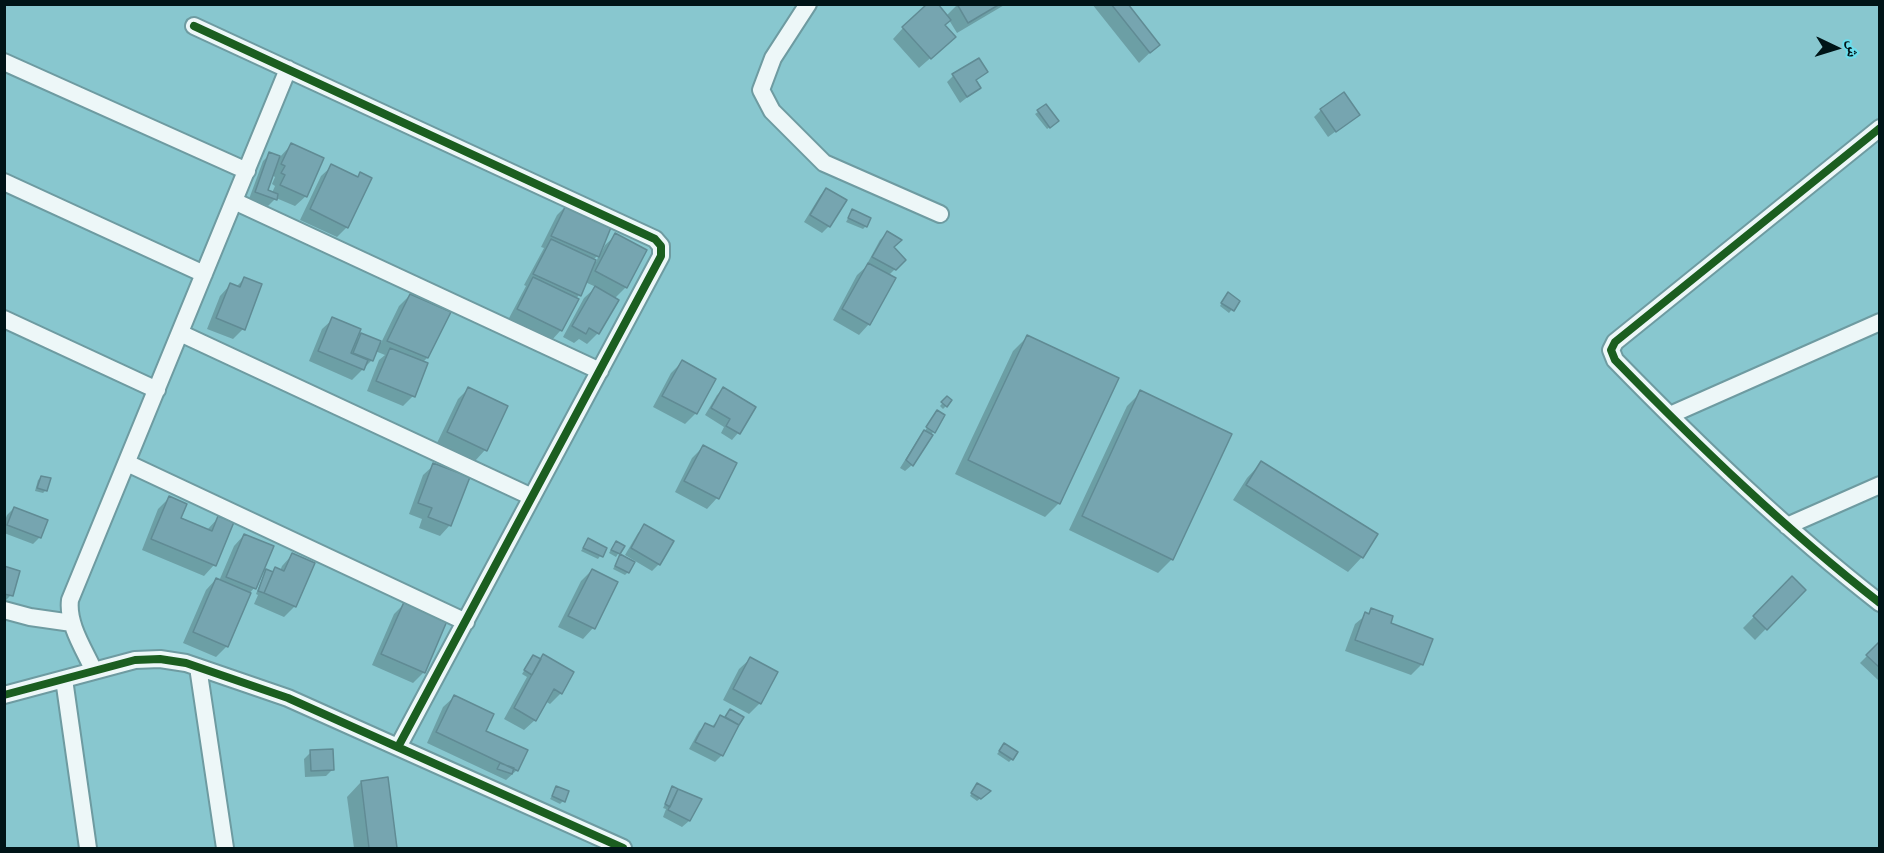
<!DOCTYPE html>
<meta charset="utf-8">
<style>
body{margin:0}
#map{position:relative;width:1884px;height:853px;overflow:hidden;background:#88c7cf;font-family:"Exo 2","Noto Naskh Arabic",sans-serif}
canvas{display:block}
.frame{position:absolute;inset:0;border:6px solid #001417;pointer-events:none}
.north{position:absolute;left:1806px;top:18px;width:60px;height:60px;-webkit-text-stroke:4px #6adeed;paint-order:stroke;rotate:94deg;font-size:16px;font-weight:700;line-height:24px;text-align:center;color:#001417}
.north::after{content:'';display:block;margin:auto;width:21px;height:27px;background:#001417;clip-path:polygon(50% 0,100% 100%,50% 72%,0 100%)}
</style>
<div id="map">
<canvas width="1884" height="853"></canvas>
<div class="frame"></div>
<div class="north">ش</div>
</div>
<script>
const ctx = document.querySelector('canvas').getContext('2d');
ctx.lineJoin = 'round';
function fill(path, color) { ctx.fillStyle = color; ctx.fill(path, 'evenodd'); }
function stroke(path, color, width, dash) { ctx.strokeStyle = color; ctx.lineWidth = width; ctx.lineCap = dash ? 'butt' : 'round'; ctx.setLineDash(dash || []); ctx.stroke(path); }
fill(new Path2D(`
 M1006,4L957,33L949,20L944,25L943,47L919,68L893,39L903,28L946,16L957,5Z
 M1092,4H1126L1158,45L1139,63Z
 M986,72L975,81L979,88L960,103L947,82L953,76Z
 M1321,110L1358,115L1328,137L1314,117Z
 M1038,112L1054,124L1047,129L1035,114Z
 M291,145L306,196L295,206L276,198L268,206L249,199L263,161L270,154L279,158ZM272,175L275,177L272,184L275,186L272,193L266,191Z
 M332,166L357,178L361,174L347,227L337,237L300,220L321,176Z
 M826,189L845,200L829,226L822,233L804,222L820,196Z
 M567,205L599,252L601,253L605,245L616,235L626,287L614,299L598,333L587,344L579,339L574,343L563,337L584,298L596,287L585,282L561,330L551,341L508,320L526,286L524,285L544,248L541,247L557,215ZM600,253L596,262L593,260Z
 M852,211L866,226L863,229L846,222Z
 M887,233L892,248L904,260L888,276L869,324L859,335L833,320L857,275L868,265L867,264L880,240Z
 M244,279L243,329L233,339L207,329L220,296L230,285L236,287Z
 M410,295L427,358L422,363L413,396L403,406L367,391L379,360L385,355L375,351L372,360L352,380L309,361L322,329L333,319L354,343L361,335L381,343L399,306Z
 M1225,297L1238,302L1229,313L1220,306Z
 M1027,337L1059,503L1045,517L955,474L1013,351Z
 M682,362L696,413L685,424L653,407L671,373Z
 M469,388L485,450L475,461L437,443L458,399Z
 M723,389L738,433L732,440L721,433L724,427L705,415L717,395Z
 M1141,392L1172,559L1158,573L1069,530L1127,406Z
 M947,398L946,406L943,409L940,406Z
 M934,415L933,432L912,465L905,471L900,468L918,439L925,431Z
 M703,447L735,464L717,498L707,509L675,492L692,458Z
 M1261,463L1376,535L1362,557L1348,572L1233,500L1247,478Z
 M434,465L450,525L440,536L419,528L422,519L409,514L423,475Z
 M41,477L46,490L43,493L35,491L38,480Z
 M169,498L180,519L207,530L219,517L214,565L204,576L142,550L158,509Z
 M14,508L40,537L33,544L4,533V523L7,515Z
 M645,526L659,564L652,571L625,555L638,533Z
 M244,535L272,547L254,588L249,594L227,646L216,657L183,643L206,590L216,579L219,581L234,546Z
 M588,540L605,549L598,559L581,551Z
 M613,546H623L616,557L609,553Z
 M292,555L295,606L284,617L254,604L258,595L256,594L264,574L267,571L271,573L275,569L280,571L282,566Z
 M620,556L628,572L625,575L613,569Z
 M4,567L11,595L4,602Z
 M592,570L616,583L593,628L583,639L558,627L581,581Z
 M1792,578L1804,590L1755,640L1743,628Z
 M404,604L424,672L413,683L372,665L394,614Z
 M1372,610L1389,624L1422,664L1411,675L1345,651L1355,624Z
 M1880,643V678L1878,680L1860,663Z
 M533,657L561,693L550,704L545,701L535,720L524,730L504,719L527,677L522,674Z
 M750,659L760,703L749,714L723,700L739,669Z
 M454,697L517,770L506,780L427,743L443,707Z
 M730,711L741,717L722,755L715,762L689,749L699,731L706,724L711,728L720,717L724,719Z
 M1002,748L1012,759L1009,762L997,754Z
 M311,752L333,769L326,776L305,777L304,759Z
 M387,779L396,848H354L347,797L361,782Z
 M557,788L563,801L560,804L550,799Z
 M673,788L700,800L689,821L682,827L663,817L666,809L663,808Z
 M975,788L986,794L977,801L970,796Z`), '#0003');
const building = new Path2D(`
 M927,4H938L951,20L945,25L956,37L931,59L902,27Z
 M957,4H1000L968,23Z
 M1111,4H1128L1160,45L1150,53Z
 M979,58L988,72L976,80L981,88L967,97L952,74Z
 M1344,92L1360,115L1336,132L1320,109Z
 M1046,104L1059,121L1050,128L1037,110Z
 M291,143L324,158L307,197L280,185L285,175L281,173L285,166L281,164Z
 M269,152L280,156L268,190L278,194L277,200L255,192Z
 M331,164L358,177L360,172L372,178L348,228L310,209Z
 M826,188L847,200L830,227L810,215Z
 M567,203L612,225L599,257L551,236Z
 M852,209L871,218L867,227L848,218Z
 M887,231L902,240L894,247L906,260L896,270L872,257Z
 M615,233L647,250L627,288L595,271Z
 M551,239L596,260L581,296L533,274Z
 M868,263L896,278L870,325L842,309Z
 M244,277L262,284L245,330L216,318L230,283L240,287Z
 M533,277L579,299L562,331L517,309Z
 M595,286L619,300L599,334L589,328L586,334L572,326Z
 M1228,292L1240,301L1234,311L1221,303Z
 M410,294L451,312L428,358L387,341Z
 M332,317L361,329L351,353L368,360L364,370L318,351Z
 M361,333L381,341L373,361L353,353Z
 M1027,335L1119,378L1060,504L968,460Z
 M390,348L428,363L415,397L376,381Z
 M682,360L716,379L697,414L662,396Z
 M468,387L508,406L487,451L447,432Z
 M723,387L756,407L740,434L726,426L730,419L711,408Z
 M1140,390L1232,434L1173,560L1082,516Z
 M947,396L952,400L947,407L941,402Z
 M937,410L945,415L935,433L926,427Z
 M924,430L933,435L913,466L906,460Z
 M703,445L737,463L719,499L684,481Z
 M1261,461L1378,534L1363,558L1246,485Z
 M433,463L470,477L451,526L428,517L432,508L418,503Z
 M41,476L51,478L47,491L37,488Z
 M169,496L187,504L181,518L212,531L218,516L234,522L216,566L151,539Z
 M14,507L48,520L41,538L7,525Z
 M644,524L674,541L660,565L631,548Z
 M244,534L274,546L256,589L226,577Z
 M588,538L607,548L603,557L583,548Z
 M616,541L625,546L620,554L611,550Z
 M292,553L315,563L296,607L264,593L275,567L284,571Z
 M620,554L635,562L629,573L615,566Z
 M4,566L20,571L13,596L4,594Z
 M266,569L273,572L264,593L258,591Z
 M592,569L618,582L595,629L568,616Z
 M1792,576L1806,590L1767,630L1753,616Z
 M216,578L251,593L228,647L193,632Z
 M404,602L447,621L425,673L381,654Z
 M1371,608L1393,616L1391,623L1433,639L1423,665L1355,640L1365,612L1369,614Z
 M1880,641V668L1866,655Z
 M543,654L574,672L562,694L554,689L536,721L514,708Z
 M533,655L541,659L532,675L524,670Z
 M750,657L778,672L761,704L733,689Z
 M454,695L494,714L486,731L528,750L518,771L436,732Z
 M730,709L744,717L739,725L725,717Z
 M720,715L739,725L723,756L695,742L705,723L714,727Z
 M1004,743L1018,752L1013,760L999,751Z
 M333,749L334,770L311,771L310,750Z
 M500,763L514,768L512,774L497,769Z
 M388,777L397,848H369L361,781Z
 M977,783L991,791L981,799L971,793Z
 M556,786L569,791L565,802L552,796Z
 M672,786L678,789L670,807L665,804Z
 M678,789L702,799L690,821L668,810Z`);
fill(building, '#76a5b0');
stroke(building, '#608b94', 1.5);
const minor = new Path2D(`
 M808,4L773,58L761,90L772,111L824,163L940,214
 M194,26L655,239L661,246V256L398,747
 M4,62L247,171
 M1880,128L1615,342L1611,350L1615,360C1699,446 1785,529 1880,603
 M4,182L204,274
 M234,201L600,371
 M4,319L157,390
 M180,333L532,497
 M1670,415L1880,322
 M127,463L466,622
 M1787,526L1880,485
 M4,610L30,617L72,623
 M198,667L225,848
 M94,671C84,649 67,624 70,600L288,69
 M64,679L88,848
 M4,695L135,660L160,659L186,663L288,698L623,848`);
stroke(minor, '#6e9ba1', 20);
stroke(minor, '#edf7f8', 16);
stroke(new Path2D(`
 M194,26L655,239L661,246V256L398,747
 M1880,128L1615,342L1611,350L1615,360C1699,446 1785,529 1880,603
 M4,695L135,660L160,659L186,663L288,698L623,848`), '#1b5e20', 8);
</script>
